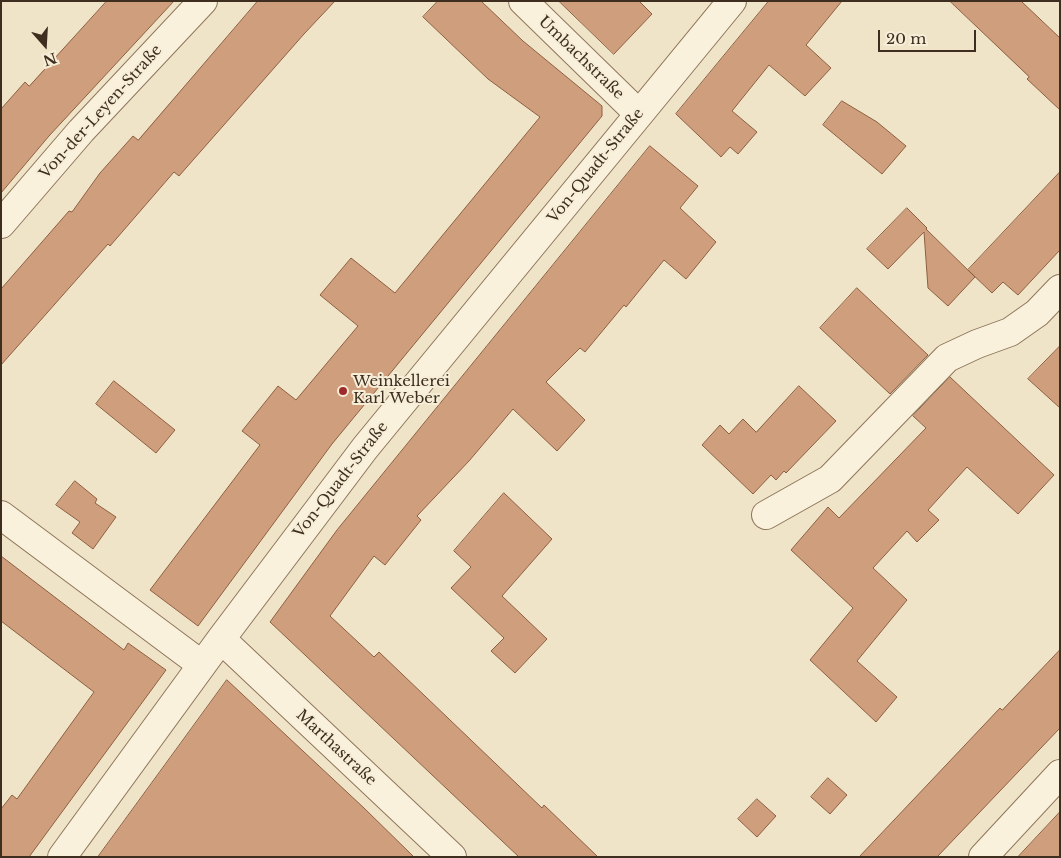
<!DOCTYPE html>
<meta charset="utf-8">
<style>
body{margin:0}
#map{position:relative;width:1061px;height:858px;overflow:hidden;background:#f0e4c8;font-family:"Libre Baskerville",serif}
canvas{display:block}
.frame{position:absolute;inset:0;border:2px solid #3d2e20;pointer-events:none}
.north{position:absolute;left:20px;top:20px;width:50px;height:50px;-webkit-text-stroke:4px #f7eed8;paint-order:stroke;rotate:161deg;font-size:14px;font-weight:700;line-height:20px;text-align:center;color:#3d2e20}
.north::after{content:'';display:block;margin:auto;width:18px;height:22px;background:#3d2e20;clip-path:polygon(50% 0,100% 100%,50% 72%,0 100%)}
.scale{position:absolute;left:878px;top:30px;width:98px;height:22px;box-sizing:border-box;border:2px solid #3d2e20;border-top:0;padding-left:6px;font-size:15px;line-height:18px;white-space:nowrap;color:#3d2e20;-webkit-text-stroke:4px #f7eed8;paint-order:stroke}
</style>
<div id="map">
<canvas width="1061" height="858"></canvas>
<div class="frame"></div>
<div class="north">N</div>
<div class="scale">20 m</div>
</div>
<script>
const ctx = document.querySelector('canvas').getContext('2d');
ctx.lineJoin = 'round';
function fill(path, color) { ctx.fillStyle = color; ctx.fill(path, 'evenodd'); }
function stroke(path, color, width, dash) { ctx.strokeStyle = color; ctx.lineWidth = width; ctx.lineCap = dash ? 'butt' : 'round'; ctx.setLineDash(dash || []); ctx.stroke(path); }
function label(font, color, halo, rows, align = 'center') {
  ctx.font = font + ' "Libre Baskerville",serif'; ctx.lineWidth = 4; ctx.setLineDash([]); ctx.textBaseline = 'middle'; ctx.strokeStyle = halo; ctx.fillStyle = color; for (const [text, x, y, turn = 0] of rows) {
    ctx.save(); ctx.translate(x, y); ctx.rotate((+turn || 0) * Math.PI / 180); ctx.textAlign = isNaN(turn) ? turn : align; if (halo) ctx.strokeText(text, 0, 0); ctx.fillText(text, 0, 0); ctx.restore();
  }
}
const building = new Path2D(`
 M107,1H174L49,136L1,193V109L25,82L29,86Z
 M258,1H335L304,34L179,176L174,172L110,246L108,244L1,365V289L69,211L72,212L100,173L133,136L138,140Z
 M438,1H481L523,41L602,106V116L332,444L198,626L150,590L260,445L242,431L278,386L296,400L358,326L320,295L351,258L395,293L540,117L488,79L423,17Z
 M559,1H639L652,14L614,54Z
 M769,1H842L806,45L831,68L805,96L769,65L732,111L757,132L738,154L730,147L721,157L676,114Z
 M950,1H1021L1060,38V110L1027,79L1029,77Z
 M842,101L877,122L906,146L882,174L823,125Z
 M650,146L698,186L680,208L716,242L686,279L664,260L626,307L624,305L585,352L580,348L546,382L585,420L557,451L513,409L469,461L417,516L421,520L385,565L374,556L330,616L374,657L379,652L542,808L544,805L598,857H519L270,622L337,530Z
 M1060,172V250L1018,295L1003,282L992,293L968,270Z
 M907,208L927,228L926,229L975,277L948,306L928,288L924,232L888,269L867,249Z
 M857,288L928,355L890,394L820,328Z
 M1060,346V408L1028,379Z
 M950,377L1054,475L1018,514L967,467L928,510L939,520L917,542L907,531L873,568L907,600L857,661L897,697L876,722L810,660L853,608L791,550L828,507L839,518L926,428L913,416Z
 M114,381L175,430L156,453L96,404Z
 M799,386L836,421L786,473L784,471L776,480L771,475L753,494L702,445L720,425L729,434L743,419L756,432Z
 M75,481L97,499L95,503L116,517L93,549L72,533L80,522L56,505Z
 M504,493L552,539L502,596L547,639L515,673L491,651L504,638L451,588L471,567L454,551Z
 M1,556L124,650L128,643L166,670L29,857H1V809L12,795L17,799L94,692L1,621Z
 M1060,650V728L937,857H859L1000,708L1002,710Z
 M227,680L364,808L414,857H98Z
 M828,778L847,795L830,814L811,797Z
 M757,799L776,816L757,837L738,819Z
 M1060,812V857H1018Z`);
fill(building, '#cf9f7d');
stroke(building, '#8d5f41', 1);
const minor = new Path2D(`
 M523,1L639,114
 M1,224L81,131L203,1
 M1,515L202,665
 M766,515L830,479L947,358L977,344L1010,332L1037,313L1060,289
 M221,639L452,857
 M62,857L221,639L365,448L732,1
 M983,857L1060,774`);
stroke(minor, '#8d765c', 30);
stroke(minor, '#faf1dc', 28);
for (const [x, y, r, color] of [
 [343,391,5,"#9e2a2b"]
]) { const dot = new Path2D(); dot.arc(x, y, r, 0, 2 * Math.PI); ctx.fillStyle = color; ctx.fill(dot); stroke(dot, '#f7eed8', 2); }
label('15px', '#3d2e20', '#f7eed8', [
 ["Umbachstraße",581,58,44],
 ["Von-der-Leyen-Straße",101,112,-48],
 ["Von-Quadt-Straße",596,166,-51],
 ["Von-Quadt-Straße",341,480,-52],
 ["Marthastraße",336,748,43]
]);
label('15px', '#3d2e20', '#f7eed8', [
 ["Weinkellerei",353,382],
 ["Karl Weber",353,399]
], 'left');
</script>
